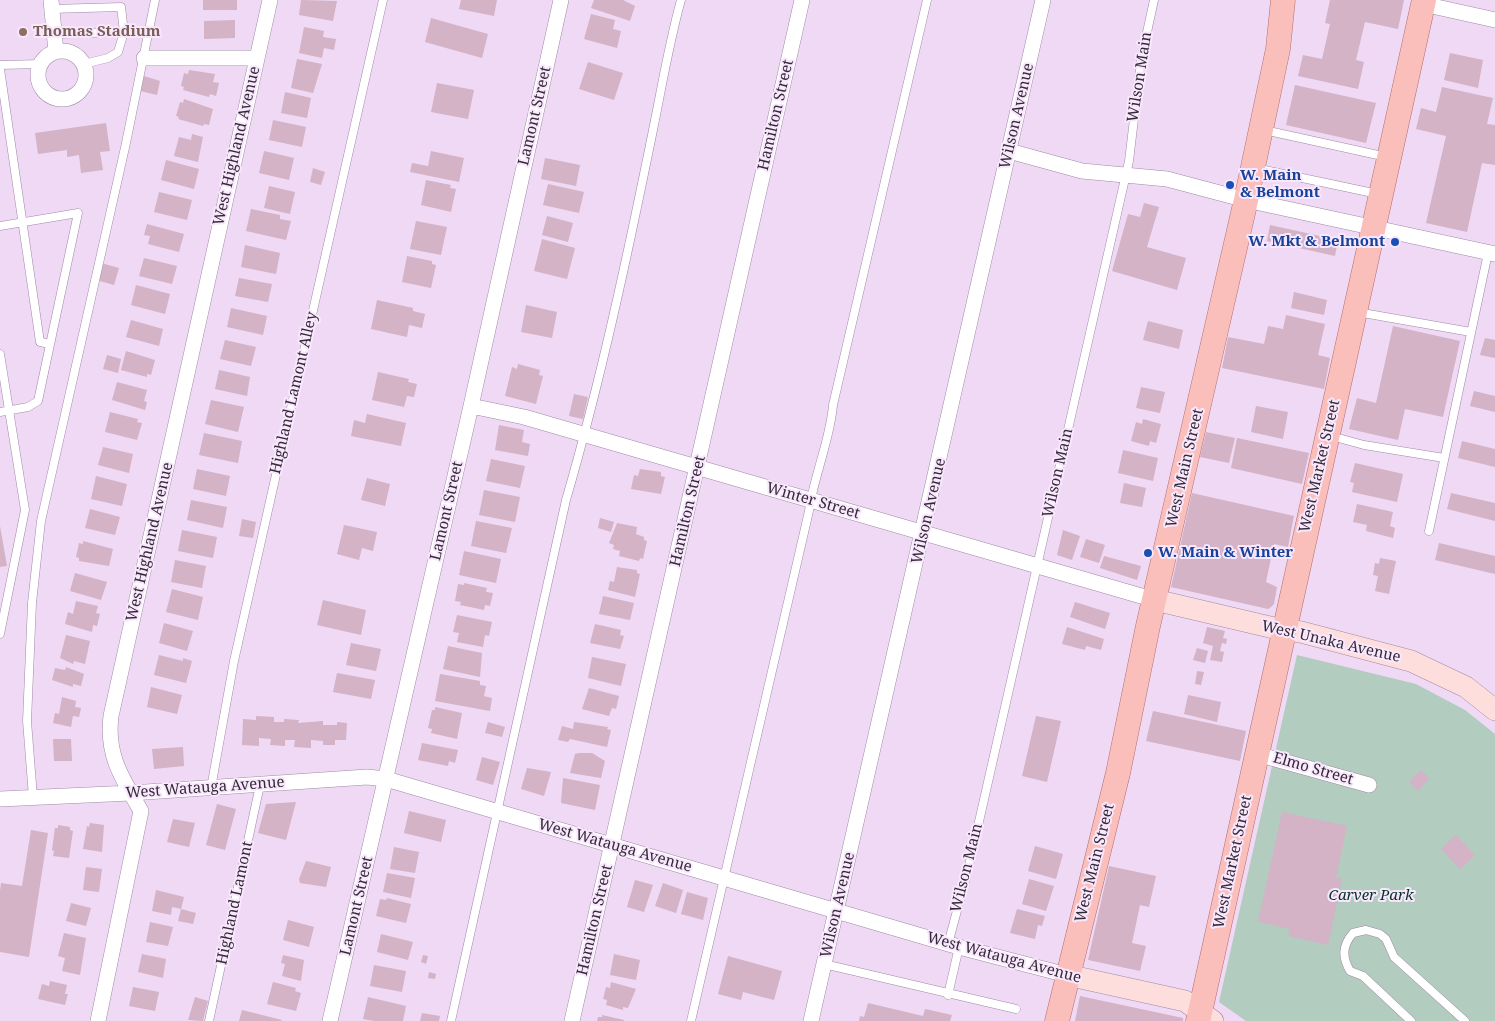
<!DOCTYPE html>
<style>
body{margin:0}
canvas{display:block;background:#efd9f5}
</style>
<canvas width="1495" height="1021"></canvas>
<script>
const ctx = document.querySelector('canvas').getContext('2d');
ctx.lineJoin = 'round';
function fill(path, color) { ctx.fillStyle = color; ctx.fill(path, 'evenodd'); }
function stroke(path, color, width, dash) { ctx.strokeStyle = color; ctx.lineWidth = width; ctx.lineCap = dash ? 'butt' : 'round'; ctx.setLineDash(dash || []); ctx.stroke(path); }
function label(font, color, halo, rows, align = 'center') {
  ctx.font = font + ' "Noto Serif",serif'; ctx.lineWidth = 4; ctx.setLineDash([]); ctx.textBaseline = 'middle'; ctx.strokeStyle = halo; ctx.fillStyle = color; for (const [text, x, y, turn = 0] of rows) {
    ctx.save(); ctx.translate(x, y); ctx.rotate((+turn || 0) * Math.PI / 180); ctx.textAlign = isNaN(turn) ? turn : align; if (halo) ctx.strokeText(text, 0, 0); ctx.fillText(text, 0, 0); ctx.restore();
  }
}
fill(new Path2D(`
 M1297,655L1416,684L1465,710L1495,734V1021H1246L1219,1002Z`), '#b2ccbf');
fill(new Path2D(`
 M203,0H237V10H203Z
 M301,0L337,1L333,21L299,15Z
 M461,0H497L494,16L459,9Z
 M594,0H623L635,6L630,21L591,8Z
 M1330,0H1404L1398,29L1365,22L1356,60L1364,62L1358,89L1298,76L1303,55L1322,59L1330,24L1325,23Z
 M591,14L615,20L613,29L621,31L617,48L584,39Z
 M431,18L488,34L482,58L425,42Z
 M235,20V38L204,39V21Z
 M304,27L324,31L323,37L336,39L334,50L324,48L322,58L299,53Z
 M1450,53L1483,60L1478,88L1444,80Z
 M297,59L322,64L313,93L291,88Z
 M588,62L623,73L614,100L579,89Z
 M189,70L215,74L213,82L219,83L216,96L210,94L209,97L183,90L184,87L181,86L184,73L188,74Z
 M144,76L160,81L157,95L140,91Z
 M437,83L474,90L468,119L431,112Z
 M1295,85L1376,103L1366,143L1286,125Z
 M1442,87L1493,98L1487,124L1495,125V165L1482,163L1467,232L1426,223L1446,136L1416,129L1421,108L1436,112Z
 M285,92L311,98L307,118L281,113Z
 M184,99L213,109L209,125L204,124L203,126L178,119L179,117L176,116L180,102L183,103Z
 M273,120L306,127L302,147L269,140Z
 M106,123L110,151L100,152L103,170L81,173L79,155L67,157V150L38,154L35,133Z
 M192,134L203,137L198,162L174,156L179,137L191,140Z
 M264,151L294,158L289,180L259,173Z
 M431,151L464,158L459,182L410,172L412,163L428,166Z
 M545,158L580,165L576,186L541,179Z
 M166,160L199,169L194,189L161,180Z
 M313,168L325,172L321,185L310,182Z
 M426,180L451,185L450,188L456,189L451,212L421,205Z
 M548,184L584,192L579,213L543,205Z
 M269,186L295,192L290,214L264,208Z
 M159,192L192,200L187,220L154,212Z
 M1144,203L1159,207L1147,247L1186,258L1177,290L1112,271L1128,214L1140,217Z
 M251,209L280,215V219L291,221L286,240L246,231Z
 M547,216L573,223L568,242L542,235Z
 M416,221L447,227L441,255L410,249Z
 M147,224L184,234L179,252L148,244L150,236L144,235Z
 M1270,225L1338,240L1335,256L1267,241Z
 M542,239L575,248L567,279L534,271Z
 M245,245L280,253L276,274L241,267Z
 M407,256L432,261V264L436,265L431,288L402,282Z
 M144,258L177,266L172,284L139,276Z
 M101,263L119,268L114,285L96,280Z
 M239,278L272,284L268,302L235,296Z
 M136,285L170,294L165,314L131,305Z
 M1294,292L1327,300L1324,315L1291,308Z
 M377,300L413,308V311L425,314L422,328L409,325L407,337L371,329Z
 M526,305L557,312L552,338L521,332Z
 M231,308L267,316L263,335L227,327Z
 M1286,315L1325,324L1318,355L1330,358L1324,389L1222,368L1228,337L1264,344L1268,326L1283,329Z
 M131,320L163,329L159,346L126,337Z
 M1148,321L1183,330L1179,349L1143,340Z
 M1393,326L1460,341L1443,417L1405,409L1398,440L1349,429L1357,398L1376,403Z
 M1485,338L1495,340V358L1480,355Z
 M225,340L256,347L251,366L220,359Z
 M126,351L155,360L151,375L147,374V377L121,370Z
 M107,355L121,359L118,373L103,369Z
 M518,364L540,370L539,375L543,376L536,404L505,396L512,367L517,369Z
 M219,370L250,377L247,396L215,389Z
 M378,372L409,379L408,382L417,384L414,397L407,396L404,407L372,400Z
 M117,382L147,390L144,401L147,402L145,410L112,400Z
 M1141,387L1165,392L1160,413L1136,408Z
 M1474,391L1495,396V412L1470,406Z
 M574,394L588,397L583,419L569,416Z
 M211,400L244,407L238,432L205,424Z
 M1256,406L1288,412L1283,439L1251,432Z
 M110,412L138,419L137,422L142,423L137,440L105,432Z
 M367,414L406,423L401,446L351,436L354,420L365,423Z
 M1143,419L1161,424L1156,443L1150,441L1149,446L1131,441L1136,422L1142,424Z
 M499,425L524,430L522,442L530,444L528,456L495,450Z
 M1206,432L1235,438L1229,463L1200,457Z
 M204,433L242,441L238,463L199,455Z
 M1237,438L1309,453L1302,484L1231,468Z
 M1462,441L1495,449V467L1458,458Z
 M103,447L133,454L129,473L98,465Z
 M1123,450L1158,458L1153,481L1118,473Z
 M491,459L525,466L520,488L486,481Z
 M1355,463L1403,474L1397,502L1352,492L1354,483L1350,482Z
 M197,469L230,476L226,496L193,489Z
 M640,469L661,472V476L665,477L661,494L631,489L634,475L638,476Z
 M96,476L127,484L122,506L91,499Z
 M367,478L390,484L385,506L361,500Z
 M1124,483L1146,488L1142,507L1120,503Z
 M484,490L520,497L515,522L479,515Z
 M1192,493L1294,516L1288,547L1274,544L1266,582L1277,587L1274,604L1271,607L1268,609L1171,587Z
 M1451,493L1495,503V521L1447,509Z
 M191,500L227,507L223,528L187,520Z
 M1357,504L1393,512L1390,526L1395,528L1393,538L1366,531L1367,525L1353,522Z
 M90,509L120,517L115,535L85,528Z
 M600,518L614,522L611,532L598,528Z
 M242,519L256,522L253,538L239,536Z
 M476,521L512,528L506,553L471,546Z
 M617,523L637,527L636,534L644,537V540L647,541L643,559L640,558L639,561L619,556L620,551L613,549L614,545L609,543Z
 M344,525L377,532L373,551L362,548L359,560L337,554Z
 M0,526L7,566L0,567Z
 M182,530L217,537L213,558L178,551Z
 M1063,530L1080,536L1072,560L1057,555Z
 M1086,539L1105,545L1099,563L1080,557Z
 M83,541L113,549L109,566L79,561V558L76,557L79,543L83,544Z
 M1439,543L1495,556V574L1435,560Z
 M464,551L501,559L496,583L459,575Z
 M1104,556L1141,566L1137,580L1100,568Z
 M1380,558L1396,561L1389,594L1375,591L1378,576L1373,575L1375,563L1379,564Z
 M175,560L206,566L202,588L171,582Z
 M617,567L637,570V573L640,574L635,597L608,590L610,581L614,582Z
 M75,573L107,582L101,600L70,591Z
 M464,583L487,588L486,592L493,593L490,606L485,605L484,610L460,605L461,602L455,601L458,584L464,585Z
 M172,589L203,597L198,620L166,612Z
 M603,596L634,603L630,620L599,614Z
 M323,600L366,610L361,635L317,625Z
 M76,601L98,606L96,613L100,614L97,626L93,625L92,632L65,624L68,612L73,614Z
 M1075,602L1110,613L1105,629L1070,617Z
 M457,615L492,622L489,636L485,635L483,647L457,642L459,633L453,632Z
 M164,623L193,631L187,651L159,643Z
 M595,624L621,630L620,635L624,636L620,649L590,643Z
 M1067,627L1104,639L1101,650L1086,646L1085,650L1062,644Z
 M1207,627L1225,631L1223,638L1227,639L1226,644L1222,643L1220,651L1224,652L1222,662L1210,660L1213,646L1203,643Z
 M66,635L90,641L85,664L74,661L73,664L60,658Z
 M351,643L381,649L376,671L346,665Z
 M448,646L482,653L480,677L443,669Z
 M1197,648L1208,651L1205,663L1193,660Z
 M159,655L183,661V658L192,661L186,683L154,675Z
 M592,657L626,664L621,686L588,678Z
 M66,667L84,674L81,686L73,684V687L52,680L55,668L65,670Z
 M1197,671L1204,672L1201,685L1195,684Z
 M337,673L375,680L371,699L333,692Z
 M440,674L480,681V685L486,686L484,696L492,698L490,711L435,701Z
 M151,687L182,695L177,714L147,707Z
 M589,688L619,696L616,709L612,708L609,716L582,709Z
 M1188,695L1221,702L1217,722L1184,714Z
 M62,697L76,701L75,707L81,708L79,717L73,716L71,727L53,723L55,713L59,714Z
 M435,707L462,713L457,739L431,733L432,729L428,728L432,710H435Z
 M1153,711L1246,731L1240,761L1146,741Z
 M256,716L274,717V722H284V719L299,720L298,723L323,721V725H337V722L347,723L346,740H335V745H323V741L311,740V748L294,747L295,740H285V746L270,745L271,739L259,738V746L242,745L243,719L256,720Z
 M1036,716L1061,721L1047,782L1022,776Z
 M488,722L505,727L502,737L485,733Z
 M574,722L608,727L607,729L611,730L607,747L570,739L568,742L558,740L562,726L573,729Z
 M53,739H71L72,761H54Z
 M422,743L458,750L455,763L449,761L448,766L418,760Z
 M183,747L184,766L154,769L152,749Z
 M579,753H592L605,761L601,778L570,773L575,754Z
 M482,757L500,762L493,785L476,780Z
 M527,768L551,772L544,796L521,789Z
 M1421,770L1429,779L1418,791L1409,782Z
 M563,778L600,785L595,810L561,803Z
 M296,802L286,840L258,833L266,804Z
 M217,804L236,809L225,850L206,845Z
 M409,811L446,820L441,842L404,833Z
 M1282,812L1347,826L1336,877L1342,879L1328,945L1288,936L1290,929L1258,922Z
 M173,819L195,823L189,847L167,842Z
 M90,823L104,825L102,852L83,849L87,826L89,827Z
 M58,825L70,827V830L73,831L69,858L53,856L54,851L52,850L55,828H58Z
 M31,830L48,833L29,957L0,952V891L1,883L22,886Z
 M1456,835L1475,855L1460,869L1441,849Z
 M1035,846L1063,854L1056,879L1028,871Z
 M394,847L419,852L415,873L390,869Z
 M306,861L331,867L326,887L300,883L299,879Z
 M1109,866L1156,876L1149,907L1140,905L1132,943L1146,946L1140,971L1088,960Z
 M86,867L102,869L99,892L83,890Z
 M387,873L415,878L411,898L383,892Z
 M1029,879L1054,886L1046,911L1022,904Z
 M635,880L653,885L644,912L627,907Z
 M663,883L683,890L676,913L655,906Z
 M156,890L184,897L181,909L172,907L171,915L152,911Z
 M687,892L708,898L703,920L681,914Z
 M387,898L411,904L406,923L376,916L380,899L386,900Z
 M71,903L91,908L86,926L66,921Z
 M181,909L196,913L193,924L178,921Z
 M1017,909L1045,916L1042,926L1038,925L1035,939L1010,933Z
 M288,920L314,927L309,947L283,940Z
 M150,922L173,927L168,946L146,942Z
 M64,933L86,938L80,975L62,971L65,958L58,956Z
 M381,934L413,942L408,960L377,952Z
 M142,954L166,959L163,978L138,972Z
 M614,954L640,960L636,980L610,975Z
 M283,955L304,960L301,981L282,976L285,964L281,963Z
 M423,955L428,956L426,964L421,962Z
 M728,956L782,971L774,1000L743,992L741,1000L718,994Z
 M374,965L406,971L402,992L370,986Z
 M429,972L436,974L435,979L428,978Z
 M50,981L67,985L65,994H68L65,1005L38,999L42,984L49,986Z
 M273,982L296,988L295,991L301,993L296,1011L267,1004Z
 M611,982L636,989L628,1008L623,1007V1010L606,1005L607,1000L603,999L606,987L610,988Z
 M133,987L159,992L155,1011L129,1006Z
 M1080,996L1183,1018V1021H1075Z
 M195,997L208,1001L203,1021L188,1020Z
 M368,997L406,1006L403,1021H374L363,1019Z
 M868,1003L923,1016L925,1009L952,1015L950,1021H859L860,1016L864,1017Z
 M242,1010L282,1020L281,1021H239Z
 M422,1013L440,1016L439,1021H420Z
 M602,1015L624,1020V1021H597L598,1017H602Z`), '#d3b3c5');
const lane = new Path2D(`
 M51,9L121,7L124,32L118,52L108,58L84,64
 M54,34L124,32
 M0,65L42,64
 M0,69L40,342L50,344
 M1264,130L1387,157
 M1255,168L1378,194
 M0,226L78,213L38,401L28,407L0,412
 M1357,312L1471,332
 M0,354L25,510L0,634
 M1331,436L1364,445L1444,458
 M1429,531L1488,253
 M211,788L234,661L383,0
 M33,797L27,721L32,603L41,521L126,143L155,0
 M948,944L968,870L1129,161L1141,60L1154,0
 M824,964L1016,1009
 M948,995L959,947
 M209,1021L260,785
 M451,1021L566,500C601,380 628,253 653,130C662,86 669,43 681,0
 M691,1021L809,511C814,475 830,441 833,405C864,270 896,135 927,0
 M1411,1021L1363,976L1350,971C1342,957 1342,946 1353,933L1366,930L1380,934L1386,939L1394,957L1465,1021`);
const street = new Path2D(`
 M51,0L56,52
 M1423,4L1495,20
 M38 75a24 24 0 1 1 48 0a24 24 0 1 1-48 0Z
 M144,58H257
 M1009,151L1082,171L1167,179L1246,200L1495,254
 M471,406L524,417L1155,600
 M1257,754L1369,785
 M0,799L131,793L367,777L386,779L959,947L1067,975
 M98,1021L141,811C122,778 106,755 111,716L270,0
 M330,1021L471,406L561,0
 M572,1021L802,0
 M811,1021L1043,0`);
const secondary = new Path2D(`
 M1155,600L1274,628L1301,632L1411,661L1466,687L1495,710
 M1067,975L1185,1001L1213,1021`);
const primary = new Path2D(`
 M1057,1021L1118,773L1148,626L1246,200L1278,49L1283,0
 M1198,1021L1424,0`);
stroke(lane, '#9f8aa5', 9);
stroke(street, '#9f8aa5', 16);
stroke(secondary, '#9f8aa5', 22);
stroke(primary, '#b26e6e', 25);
stroke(lane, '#fff', 8);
stroke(street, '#fff', 15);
stroke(secondary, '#fddedd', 21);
stroke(primary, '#fabebb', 24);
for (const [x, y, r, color] of [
 [23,32,5,"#8d6e63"],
 [1230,185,5,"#1a4fb4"],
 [1395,242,5,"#1a4fb4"],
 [1148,553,5,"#1a4fb4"]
]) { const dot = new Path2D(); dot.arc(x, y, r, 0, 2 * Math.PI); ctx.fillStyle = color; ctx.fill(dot); stroke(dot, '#f9e7fe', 2); }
label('bold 15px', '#785e54', '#f9e7fe', [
 ["Thomas Stadium",33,32]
], 'left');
label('15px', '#322a34', '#f9e7fe', [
 ["Wilson Main",1140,77,-81],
 ["Hamilton Street",776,115,-77],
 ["Lamont Street",535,116,-77],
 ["Wilson Avenue",1017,116,-77],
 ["West Highland Avenue",237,146,-77],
 ["Highland Lamont Alley",294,393,-77],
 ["West Market Street",1320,466,-77],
 ["West Main Street",1185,468,-77],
 ["Wilson Main",1058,473,-77],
 ["Winter Street",813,501,16],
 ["Lamont Street",447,511,-77],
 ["Hamilton Street",688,511,-77],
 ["Wilson Avenue",929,511,-77],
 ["West Highland Avenue",150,542,-77],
 ["West Unaka Avenue",1331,642,13],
 ["Elmo Street",1313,769,16],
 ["West Watauga Avenue",205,788,-4],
 ["West Watauga Avenue",615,846,16],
 ["West Market Street",1233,862,-78],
 ["West Main Street",1095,863,-76],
 ["Wilson Main",967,868,-76],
 ["Highland Lamont",235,903,-78],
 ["Wilson Avenue",838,905,-77],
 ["Lamont Street",357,906,-77],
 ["Hamilton Street",595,920,-77],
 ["West Watauga Avenue",1004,958,15]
]);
label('bold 15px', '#164399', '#f9e7fe', [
 ["W. Main",1240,176],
 ["& Belmont",1240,193],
 ["W. Mkt & Belmont",1385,242,"right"],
 ["W. Main & Winter",1158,553]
], 'left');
label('italic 15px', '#033323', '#f9e7fe', [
 ["Carver Park",1371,896]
]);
</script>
